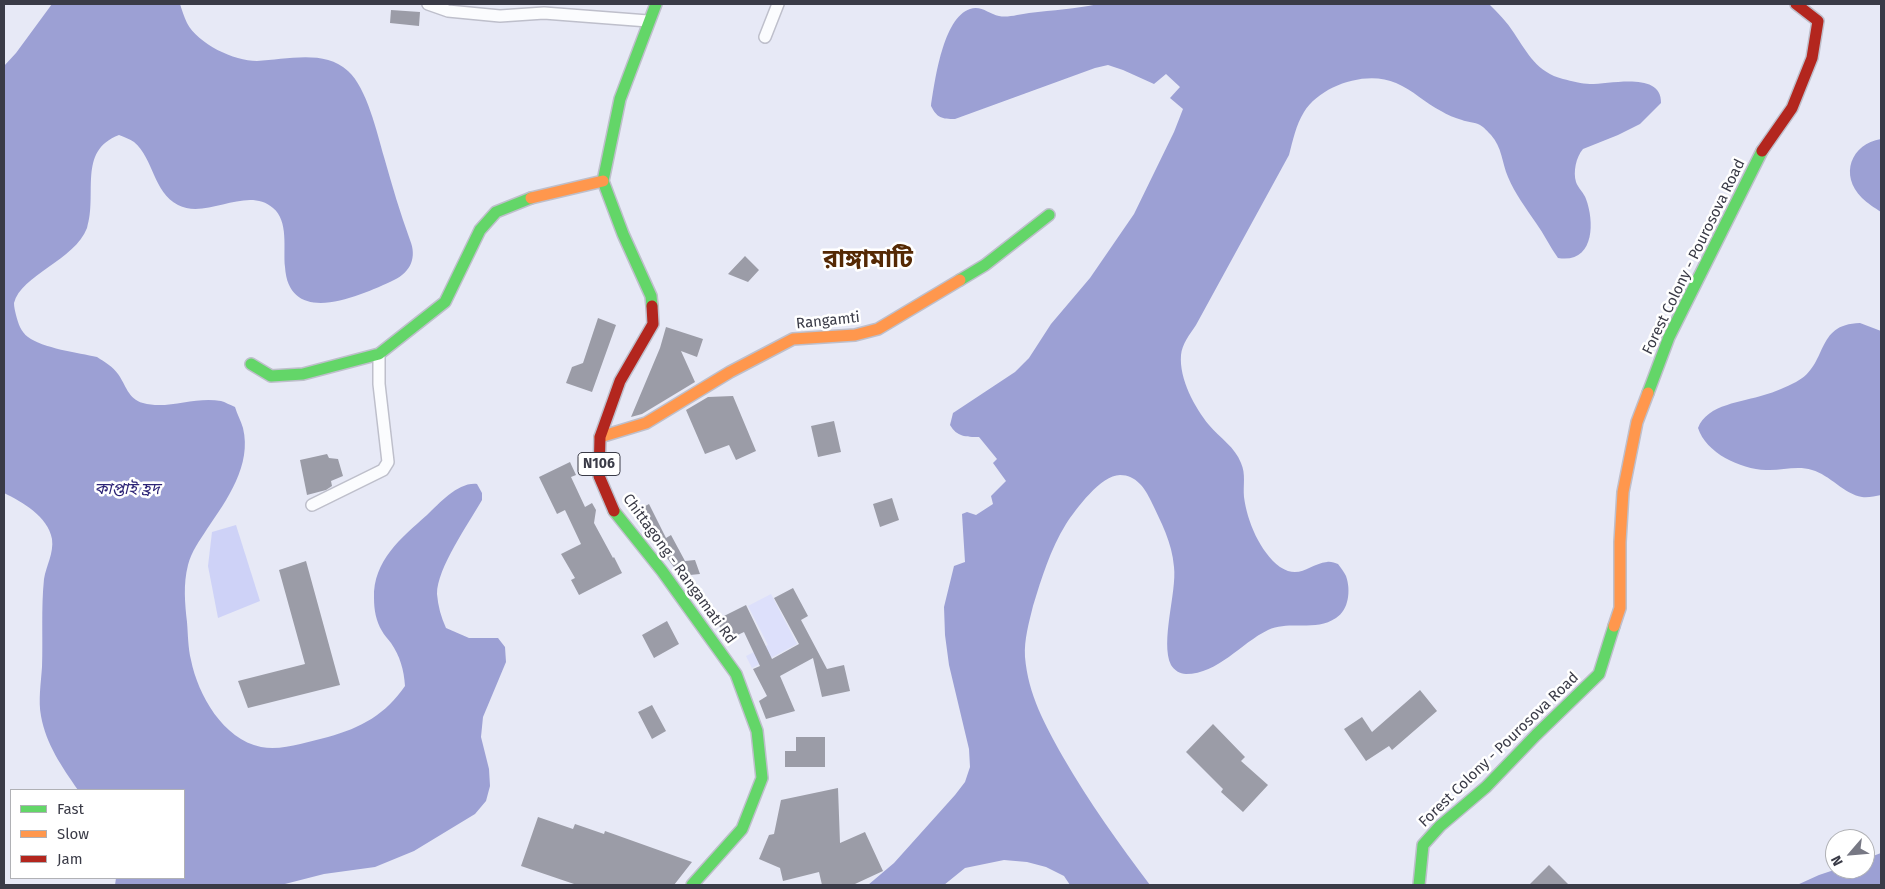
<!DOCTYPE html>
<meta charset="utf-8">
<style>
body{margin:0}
#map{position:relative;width:1885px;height:889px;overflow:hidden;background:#e7e9f6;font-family:"Fira Sans",sans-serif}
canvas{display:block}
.frame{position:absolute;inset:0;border:5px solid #3a3b47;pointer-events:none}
.legend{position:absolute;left:10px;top:789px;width:175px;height:90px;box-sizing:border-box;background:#fff;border:1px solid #b0b1b5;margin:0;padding:6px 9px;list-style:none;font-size:15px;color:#3a3b47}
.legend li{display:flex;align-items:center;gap:10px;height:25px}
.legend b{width:25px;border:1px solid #b0b1b5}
.north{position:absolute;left:1825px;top:829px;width:50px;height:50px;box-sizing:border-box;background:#fff;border:1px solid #b0b1b5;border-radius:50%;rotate:243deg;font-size:14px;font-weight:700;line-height:20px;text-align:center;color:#3a3b47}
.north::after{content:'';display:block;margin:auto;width:18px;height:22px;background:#777884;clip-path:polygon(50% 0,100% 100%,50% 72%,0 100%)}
</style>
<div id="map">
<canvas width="1885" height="889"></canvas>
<div class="frame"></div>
<ul class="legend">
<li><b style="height:6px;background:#63d668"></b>Fast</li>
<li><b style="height:6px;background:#ff974d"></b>Slow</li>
<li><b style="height:6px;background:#b3261e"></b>Jam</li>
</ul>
<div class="north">N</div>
</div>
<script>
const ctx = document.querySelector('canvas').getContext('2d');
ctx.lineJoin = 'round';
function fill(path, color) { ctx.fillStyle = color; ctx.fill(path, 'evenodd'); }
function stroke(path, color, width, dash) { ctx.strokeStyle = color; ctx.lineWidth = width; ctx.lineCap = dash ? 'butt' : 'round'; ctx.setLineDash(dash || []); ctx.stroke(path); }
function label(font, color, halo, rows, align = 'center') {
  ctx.font = font + ' "Fira Sans","Noto Sans Bengali",sans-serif'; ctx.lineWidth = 5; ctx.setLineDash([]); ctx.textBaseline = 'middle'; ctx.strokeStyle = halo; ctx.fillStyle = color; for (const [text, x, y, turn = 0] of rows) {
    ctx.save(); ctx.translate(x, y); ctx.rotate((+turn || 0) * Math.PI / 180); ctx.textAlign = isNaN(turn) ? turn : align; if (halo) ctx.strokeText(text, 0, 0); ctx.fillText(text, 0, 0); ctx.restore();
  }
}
fill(new Path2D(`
 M771,594L797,644L752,668L746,656L768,645L748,606Z`), '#dde0fb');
fill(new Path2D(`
 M236,525L260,601L218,618L208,566L212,532Z`), '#ced2f7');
fill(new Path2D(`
 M52,4H180C182,10 184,17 187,23C198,44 234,61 257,61C286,60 324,49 348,71C367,88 377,133 384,157C392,185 400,213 410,240C417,257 411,272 394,280C362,295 289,329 285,267C283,249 289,221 273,208C247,185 207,220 178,205C153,192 154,159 134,142C130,139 124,137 119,135C77,151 98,194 87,228C75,260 21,275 14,303C14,307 15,311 16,315C18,323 21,332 28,337C42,348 79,353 97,357C105,362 113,367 118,374C126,385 128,399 143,403C168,410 195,396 221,401C225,402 230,405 235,407C237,414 241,421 243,428C252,465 227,500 207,529C200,540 191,552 188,565C183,584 185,604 187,622C188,634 188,648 191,660C198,695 223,739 261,747C283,751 306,742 328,737C361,728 386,714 405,686C404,670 400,656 391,643C388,639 384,635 382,631C376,621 374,610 374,598C373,561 401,538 427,515C440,503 458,482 477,484L482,493V500C469,523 437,568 437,594C438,606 441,617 446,628L469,638H498L505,647L506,662L483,717L481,737L489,769L490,786L486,801L475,814L414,851L375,867L324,874L281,885H115L116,878H184V790H78C62,767 46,744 41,716C38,701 41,682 42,667C43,638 41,608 44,579C46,566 54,553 52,539C48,516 22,502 4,493V66L16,53Z
 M1098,4H1489C1498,13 1507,22 1514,33C1528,54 1537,72 1563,79C1572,81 1582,84 1590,84C1611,84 1662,71 1661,103L1640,124L1618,135L1583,149C1576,157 1573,172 1576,182C1578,188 1584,193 1586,199C1595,223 1594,264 1558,258C1550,247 1544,234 1536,223C1526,208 1515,194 1508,177C1502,163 1502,147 1491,135C1488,132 1484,127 1480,125C1475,122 1467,122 1462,120C1455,118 1447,115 1441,111C1425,103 1413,90 1396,83C1367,70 1321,85 1304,112C1296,125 1293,140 1289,155L1196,325C1190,334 1182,344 1181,355C1179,379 1195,408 1209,425C1220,438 1235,447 1241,463C1246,474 1243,485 1244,497C1247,521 1260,552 1280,567C1300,580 1309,564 1327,562C1330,561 1335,563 1338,564C1341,568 1344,572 1346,576C1351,590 1349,610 1336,618C1315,632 1290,620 1268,630C1241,643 1218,674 1186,674C1180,674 1174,670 1171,665C1160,642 1177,592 1174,567C1172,542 1161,522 1151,501C1145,488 1136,475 1120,475C1101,475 1076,509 1066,524C1050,550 1042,577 1033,606C1029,623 1024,639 1025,657C1028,694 1045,725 1063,757C1089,802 1119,844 1150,885H1070L1064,876L1046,867L1027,862L1004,860L965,868L944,885H868L894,863L955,795L965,782L970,767L969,749L949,665L945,635L944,607L954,566L965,562L962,514L967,512L976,515L993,504L991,496L1006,481L993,463L997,459L979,437C966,437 957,437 950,425L953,413L1015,372L1029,358L1051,324L1090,278L1134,214L1174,132L1183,109L1170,98L1180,87L1166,74L1154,84L1123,70L1108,65L1095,68L955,119C942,119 937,118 931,106C935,80 943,18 970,9C981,5 989,14 999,16C1008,18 1020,14 1029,13C1053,10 1076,9 1098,4Z
 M1881,139V212C1875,208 1867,203 1862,198C1839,175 1851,144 1881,139Z
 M1860,323L1881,331V495C1875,496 1868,498 1862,497C1844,494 1830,475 1812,470C1797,465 1781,471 1766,470C1740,469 1706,453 1698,428C1707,404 1743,402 1764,395C1775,392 1786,387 1796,382C1829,365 1814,324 1860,323Z
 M1881,853V885H1797L1819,875L1837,869H1865V859Z`), '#9ca0d4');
fill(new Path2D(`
 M391,10L420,12L419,26L390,23Z
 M745,256L759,270L748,282L728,274Z
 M598,318L616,325L592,392L566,383L572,367L583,363Z
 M666,327L703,339L697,357L681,351L695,382L642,414L631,417L660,348Z
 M733,396L756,451L736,460L729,445L705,454L686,410L708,397Z
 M834,421L841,452L818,457L811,426Z
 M327,454L329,458L338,459L343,476L331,481L332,486L326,490L307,495L300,460Z
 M570,462L576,475L571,477L585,507L592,503L596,510L594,523L613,558L614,557L622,573L579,595L571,580L575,578L561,554L581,544L565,510L557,514L539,477Z
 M892,498L899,520L880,527L873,504Z
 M649,504L666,538L671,535L685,561L695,560L700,574L690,575L683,579L641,524L634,512Z
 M306,561L340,685L248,708L238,681L305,664L279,570Z
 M793,588L808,616L801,620L827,669L844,665L850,691L822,697L813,658L780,676L795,711L766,719L759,701L767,696L753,669L760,666L744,632L727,640L716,620L746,605L772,659L799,644L774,598Z
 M667,621L679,644L654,658L642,635Z
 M1420,690L1437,711L1392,750L1389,746L1366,761L1344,729L1362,717L1372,732Z
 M652,705L666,731L652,739L638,712Z
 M1213,724L1245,757L1241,761L1268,785L1243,812L1221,792L1223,789L1186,752Z
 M796,737H825V767H785V751H796Z
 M838,788L840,843L865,832L883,871L855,884L845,885H822L819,872L783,881L780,868L759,859L769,835L774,834L781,800Z
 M538,817L573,829L575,824L604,834L605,831L692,862L674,885H577L521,866Z
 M1549,865L1569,885H1529Z`), '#9b9ca7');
const street = new Path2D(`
 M428,4L448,11L500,16L544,13L648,21
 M765,37L778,4
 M312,505L383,470L388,462L379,384V354`);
const fast = new Path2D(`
 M960,280L985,265L1049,215
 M652,306L651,296L623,234L603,181L620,99L656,4
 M251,364L271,376L303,374L379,354L445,302L480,230L496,212L531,198
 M1648,393L1669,337L1762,151
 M614,511L662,571L736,674L757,731L762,778L742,829L692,885
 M1419,885L1423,845L1440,826L1486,787L1536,735L1599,674L1614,626`);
const slow = new Path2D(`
 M531,198L603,181
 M600,437L646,423L730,372L793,339L855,335L878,329L960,280
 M1614,626L1620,608V542L1623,492L1637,422L1648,393`);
const jam = new Path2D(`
 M1762,151L1792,108L1812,58L1818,21L1796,4
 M614,511L599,476L600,437L620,381L653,324L652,306`);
stroke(street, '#bebfcb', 14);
stroke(fast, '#bebfcb', 14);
stroke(slow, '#bebfcb', 14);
stroke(jam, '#bebfcb', 14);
stroke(street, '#fbfcfe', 11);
stroke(fast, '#63d668', 11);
stroke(slow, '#ff974d', 11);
stroke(jam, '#b3261e', 11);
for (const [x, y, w] of [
 [599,464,42]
]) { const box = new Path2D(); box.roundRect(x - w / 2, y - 11.5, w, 23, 4); ctx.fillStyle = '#fff'; ctx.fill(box); stroke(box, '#3a3b47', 1); }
label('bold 14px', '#3a3b47', null, [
 ["N106",599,464]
]);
label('15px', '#3a3b47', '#fff', [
 ["Forest Colony - Pourosova Road",1694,257,-64],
 ["Rangamti",828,321,-6],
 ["Chittagong - Rangamati Rd",679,569,54],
 ["Forest Colony - Pourosova Road",1499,750,-44]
]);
label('italic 16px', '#2c2376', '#fff', [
 ["কাপ্তাই হ্রদ",127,490]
]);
label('bold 25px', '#552904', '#fff', [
 ["রাঙ্গামাটি",868,260]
]);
</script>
